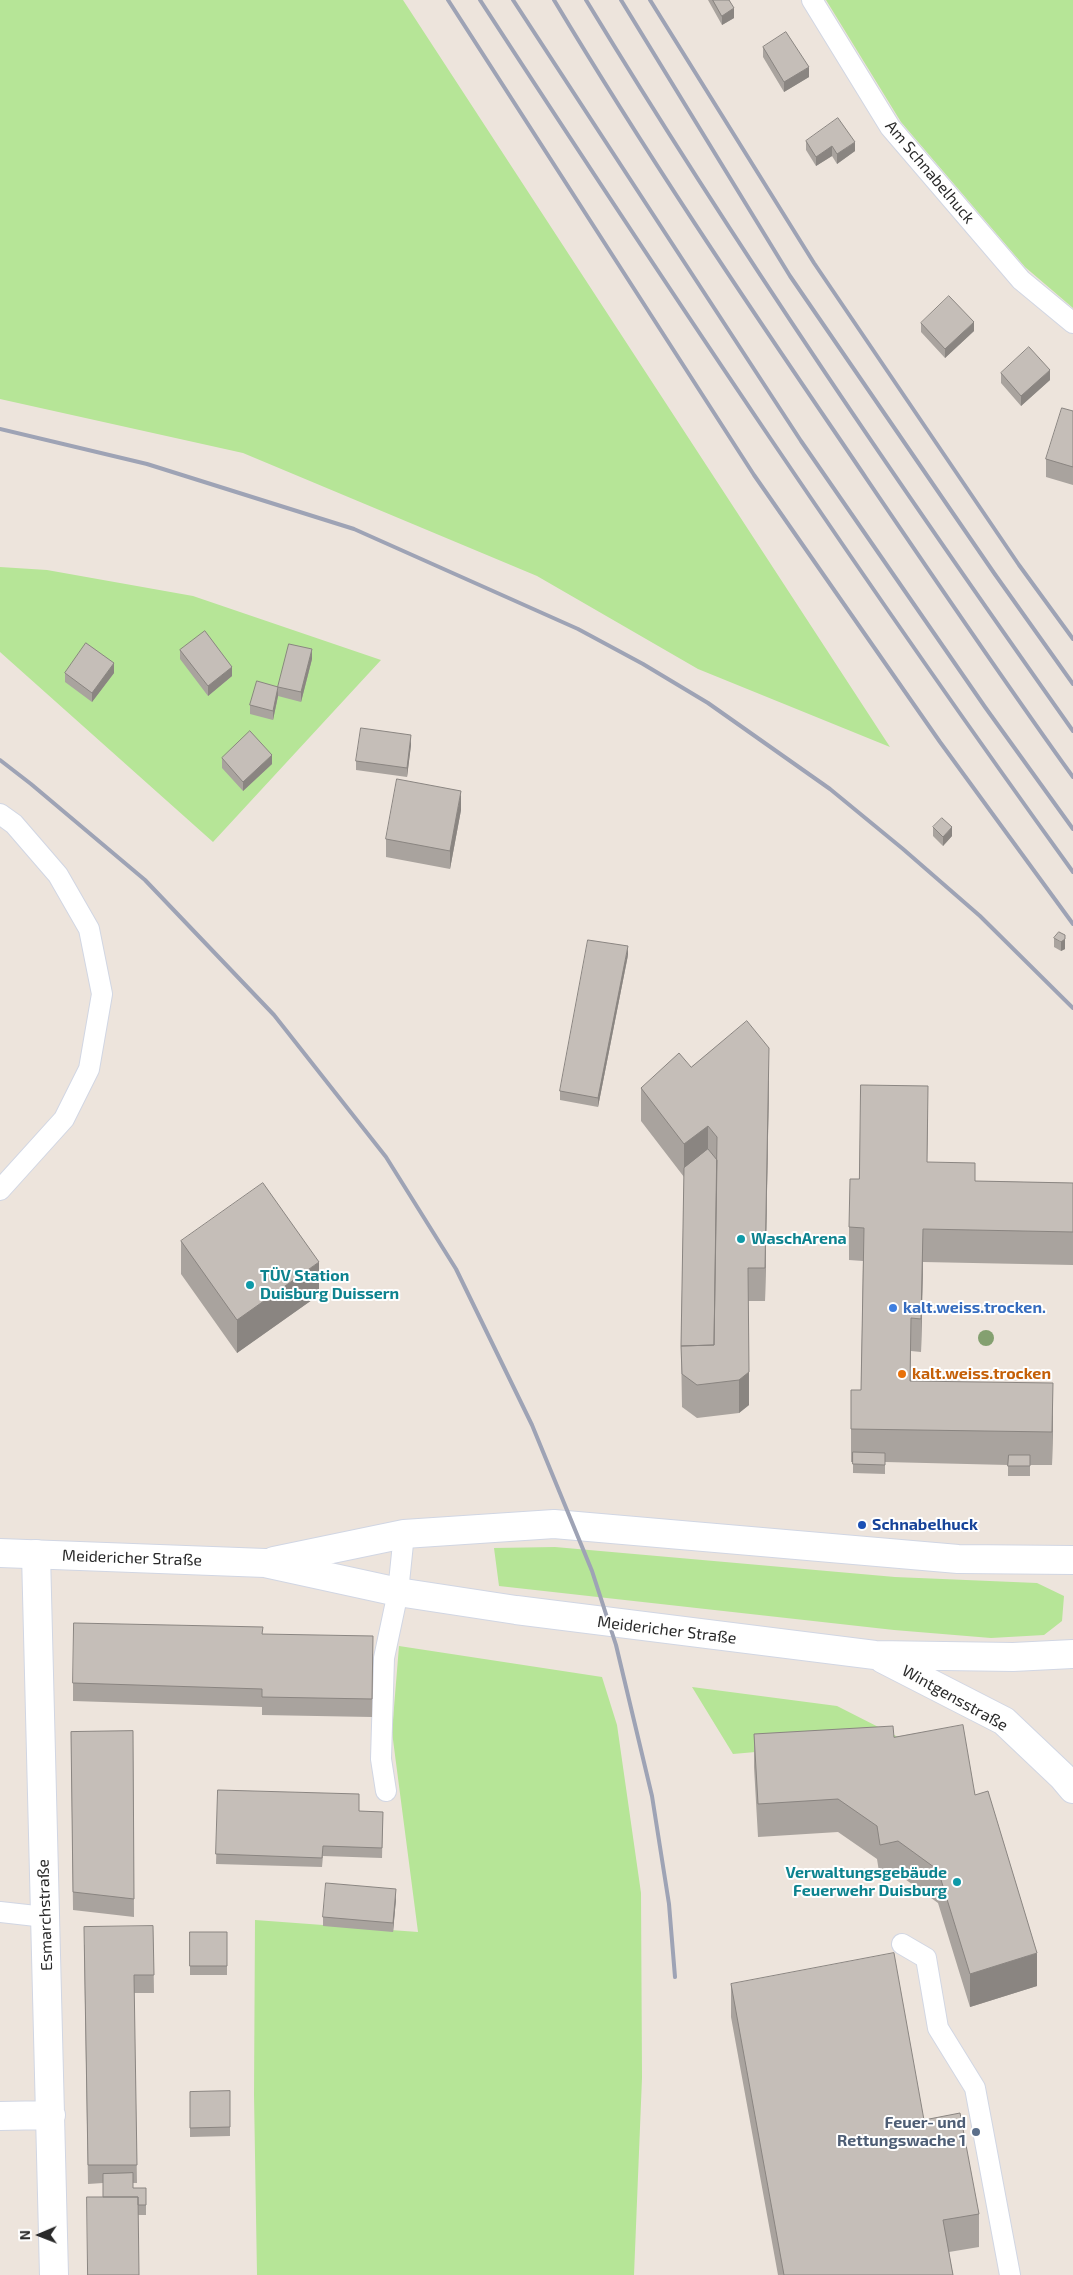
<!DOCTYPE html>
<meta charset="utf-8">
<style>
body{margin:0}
#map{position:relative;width:1073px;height:2275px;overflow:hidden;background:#ede4dc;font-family:"Exo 2",sans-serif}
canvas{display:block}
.north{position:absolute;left:15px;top:2210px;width:50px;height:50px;-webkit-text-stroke:4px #fff;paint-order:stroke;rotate:269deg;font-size:14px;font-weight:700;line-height:20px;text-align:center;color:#2a2a2a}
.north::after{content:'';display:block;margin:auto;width:18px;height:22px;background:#2a2a2a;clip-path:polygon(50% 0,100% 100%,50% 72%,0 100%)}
</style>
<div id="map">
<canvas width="1073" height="2275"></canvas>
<div class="north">N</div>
</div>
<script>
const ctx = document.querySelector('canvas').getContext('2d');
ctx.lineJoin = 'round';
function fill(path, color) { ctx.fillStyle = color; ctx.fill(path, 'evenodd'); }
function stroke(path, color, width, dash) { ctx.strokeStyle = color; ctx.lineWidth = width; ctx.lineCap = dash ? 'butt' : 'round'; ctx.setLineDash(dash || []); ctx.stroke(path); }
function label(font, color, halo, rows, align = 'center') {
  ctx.font = font + ' "Exo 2",sans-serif'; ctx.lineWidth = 4; ctx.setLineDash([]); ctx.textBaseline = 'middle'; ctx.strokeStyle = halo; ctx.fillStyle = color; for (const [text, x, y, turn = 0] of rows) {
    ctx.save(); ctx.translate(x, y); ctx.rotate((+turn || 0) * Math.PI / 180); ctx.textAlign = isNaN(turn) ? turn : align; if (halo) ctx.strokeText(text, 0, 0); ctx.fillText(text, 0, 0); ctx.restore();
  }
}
fill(new Path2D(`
 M0,0H403L890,747L698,669L537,576L243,453L0,399Z
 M826,0H1073V308L1025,267L901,122Z
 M0,567L47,570L193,596L381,660L213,842L0,652Z
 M555,1547L895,1577L1037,1583L1064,1596L1062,1621L1044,1635L991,1638L894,1630L499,1586L494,1548Z
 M399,1646L602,1677L617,1725L641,1893L642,2078L634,2275H257L254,2095L255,1920L418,1932L392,1732Z
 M692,1687L837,1706L902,1739L733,1754Z`), '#b6e597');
const lane = new Path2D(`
 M812,0L890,127L1021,280L1073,323
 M0,814L14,824L58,875L89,929L102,994L89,1069L64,1119L0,1190
 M386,1791L381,1759L384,1658L398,1592L404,1534
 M0,1912L45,1917
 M902,1944L926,1958L938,2028L975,2088L1010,2275`);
const street = new Path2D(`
 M36,1554L54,2275
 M0,2116L51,2115`);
const secondary = new Path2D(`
 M0,1553L265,1563L398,1592L516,1610L875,1655L1013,1657L1073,1654
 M274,1561L404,1534L554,1524L958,1559L1073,1560
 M883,1659L1004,1721L1062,1776L1073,1789`);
stroke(lane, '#d1d6e3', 22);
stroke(street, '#d1d6e3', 30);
stroke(secondary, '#d1d6e3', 30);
stroke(lane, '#fff', 20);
stroke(street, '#fff', 28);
stroke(secondary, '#fff', 28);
stroke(new Path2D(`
 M448,0L754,475L940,742L1073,924
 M480,0C672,295 867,587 1073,872
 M513,0L801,441L985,707L1073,829
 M554,0C644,150 742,296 841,441C917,553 993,666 1073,777
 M586,0C738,250 904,492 1073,731
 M621,0L790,276L994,573L1073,684
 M650,0L814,263L1019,565L1073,639
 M0,429L147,464L354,529L578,629L643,664L708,703L830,789L903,849L980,916L1073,1008
 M0,760L31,784L145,880L274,1015L386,1157L456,1269L532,1425L592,1571L616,1645L652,1796L669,1904L675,1977`), '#9ea3b5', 4);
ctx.fillStyle = '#84a070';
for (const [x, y] of [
 [986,1338]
]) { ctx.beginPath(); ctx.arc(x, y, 8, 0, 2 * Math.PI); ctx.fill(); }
fill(new Path2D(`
 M708,0H729L734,18L722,25Z
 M763,47L809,77L784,92L763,57Z
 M806,141L855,151L837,164L832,156L816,166L806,150Z
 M921,323L974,331L945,358L921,332Z
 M1001,373L1050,380L1021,406L1001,383Z
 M1073,411V485L1046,477V459Z
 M180,650L232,676L208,696L180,659Z
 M312,659L301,702L278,696L273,720L250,714V705L278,687Z
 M65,673H114L92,702L65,682Z
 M411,745L407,777L356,770V761Z
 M222,758L272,764L243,791L222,768Z
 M461,810L450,869L386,857V839Z
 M933,827L952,836L943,846L933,836Z
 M1054,938L1065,945V949L1061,951L1054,947Z
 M628,955L598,1107L560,1100V1091Z
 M691,1067L769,1081L765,1301H748L749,1405L739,1413L697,1418L682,1407L681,1346L684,1177L641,1121V1088Z
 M928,1119L927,1162L975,1181L1073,1183V1265L923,1262L921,1352L911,1351V1381L1053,1416L1052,1465H1030V1476H1008V1465L885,1462V1474L853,1473V1462H851V1390H861L863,1261L849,1260V1227L859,1179Z
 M181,1241L319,1295L237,1353L181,1274Z
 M263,1634L373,1654L372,1717L262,1715V1707L73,1701V1683Z
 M133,1731L134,1917L73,1910L71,1732Z
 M754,1734L894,1737L975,1795L1037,1986L970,2007L938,1903L898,1874L880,1878L877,1859L838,1832L758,1837L754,1767Z
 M218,1790L359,1811L383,1812L382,1858L323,1856L322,1867L216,1864Z
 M396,1899L393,1932L323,1926V1917Z
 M153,1926L154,1993H134L137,2183H133V2188H146V2215H138L103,2197V2183L88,2184L84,1945Z
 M190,1932H227V1975H190Z
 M731,1984L924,2120L979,2214V2247L949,2252L953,2275H778L731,2017Z
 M230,2091V2136L190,2137V2092Z`), '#a9a39e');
fill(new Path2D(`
 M734,8V18L722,25V16Z
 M809,67V77L784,92V82Z
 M855,142V151L837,164V154Z
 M832,146V156L816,166V157Z
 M974,322V331L945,358V349Z
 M1050,370V380L1021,406V396Z
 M312,649V659L301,702V692Z
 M114,663V673L92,702V693Z
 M232,667V676L208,696V686Z
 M278,687V696L273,720V711Z
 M411,735V745L407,777V768Z
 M272,755V764L243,791V782Z
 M461,791V810L450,869V851Z
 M952,827V836L943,846V837Z
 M1065,935V949L1061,951V942Z
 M628,946V955L598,1107V1098Z
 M769,1048V1081L765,1301V1268Z
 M708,1126V1159L684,1177V1144Z
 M923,1229V1262L921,1352V1319Z
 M319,1262V1295L237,1353V1320Z
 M749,1372V1405L739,1413V1380Z
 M1053,1383V1416L1052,1465V1432Z
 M396,1889V1899L393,1932V1923Z
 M1037,1953V1986L970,2007V1974Z`), '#8a8581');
const building = new Path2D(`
 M713,0H729L734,8L722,16Z
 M786,32L809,67L784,82L763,47Z
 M838,118L855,142L837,154L832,146L816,157L806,141Z
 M949,296L974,322L945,349L921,323Z
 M1029,347L1050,370L1021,396L1001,373Z
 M1062,408L1073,411V467L1046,459Z
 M205,631L232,667L208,686L180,650Z
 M86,643L114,663L92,693L65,673Z
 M289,644L312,649L301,692L278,687Z
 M257,681L278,687L273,711L250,705Z
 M361,728L411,735L407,768L356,761Z
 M250,731L272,755L243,782L222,758Z
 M397,779L461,791L450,851L386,839Z
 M942,818L952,827L943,837L933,827Z
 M1059,932L1065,935V939L1061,942L1054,938Z
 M588,940L628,946L598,1098L560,1091Z
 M747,1021L769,1048L765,1268H748L749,1372L739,1380L697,1385L682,1374L681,1346L714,1345L717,1137L708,1126L684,1144L641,1088L679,1053L691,1067Z
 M861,1085L928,1086L927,1162L975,1163V1181L1073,1183V1232L923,1229L921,1319L911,1318L910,1381L1053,1383L1052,1432L851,1429V1390H861L864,1228L849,1227L850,1179H859Z
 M708,1149L717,1160L714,1345L681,1346L684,1168Z
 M263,1183L319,1262L237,1320L181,1241Z
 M853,1452L885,1453V1465L853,1464Z
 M1009,1455H1030V1466H1008Z
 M74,1623L263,1627L262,1634L373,1636L372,1699L262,1697V1689L73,1683Z
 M963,1725L975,1795L988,1791L1037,1953L970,1974L938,1870L898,1841L880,1845L877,1826L838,1799L758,1804L754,1734L893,1726L894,1737Z
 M133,1731L134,1899L73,1892L71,1732Z
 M218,1790L359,1794V1811L383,1812L382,1848L323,1846L322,1858L216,1854Z
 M326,1883L396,1889L393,1923L323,1917Z
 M153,1926L154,1975H134L137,2165H88L84,1927Z
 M190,1932H227V1966H190Z
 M894,1953L924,2120L960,2113L979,2214L943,2220L953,2275H784L731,1984Z
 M230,2091V2127L190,2128V2092Z
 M133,2173V2188H146V2205H138V2197H103V2174Z
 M87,2197H138L139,2275H88Z`);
fill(building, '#c5beb8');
stroke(building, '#8a8581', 1);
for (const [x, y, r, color] of [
 [741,1239,5,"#0f9aa8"],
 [250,1285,5,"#0f9aa8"],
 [893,1308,5,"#3f7fe0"],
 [902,1374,5,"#e8710a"],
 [862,1525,5,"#1a4fb4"],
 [957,1882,5,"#0f9aa8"],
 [976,2132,5,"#5c6f8a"]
]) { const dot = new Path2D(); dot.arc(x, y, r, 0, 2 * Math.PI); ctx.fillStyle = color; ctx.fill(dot); stroke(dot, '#fff', 2); }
label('16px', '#2a2a2a', '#fff', [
 ["Am Schnabelhuck",930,172,50],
 ["Meidericher Straße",132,1558,2],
 ["Meidericher Straße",667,1630,7],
 ["Wintgensstraße",955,1698,29],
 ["Esmarchstraße",45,1915,-92]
]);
label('bold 16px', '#0d838f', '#fff', [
 ["WaschArena",751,1239],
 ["TÜV Station",260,1276],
 ["Duisburg Duissern",260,1294],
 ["Verwaltungsgebäude",947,1873,"right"],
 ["Feuerwehr Duisburg",947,1891,"right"]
], 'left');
label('bold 16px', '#366cbe', '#fff', [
 ["kalt.weiss.trocken.",903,1308]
], 'left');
label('bold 16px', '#c56008', '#fff', [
 ["kalt.weiss.trocken",912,1374]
], 'left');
label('bold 16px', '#164399', '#fff', [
 ["Schnabelhuck",872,1525]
], 'left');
label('bold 16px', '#4e5e75', '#fff', [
 ["Feuer- und",966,2123],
 ["Rettungswache 1",966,2141]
], 'right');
</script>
